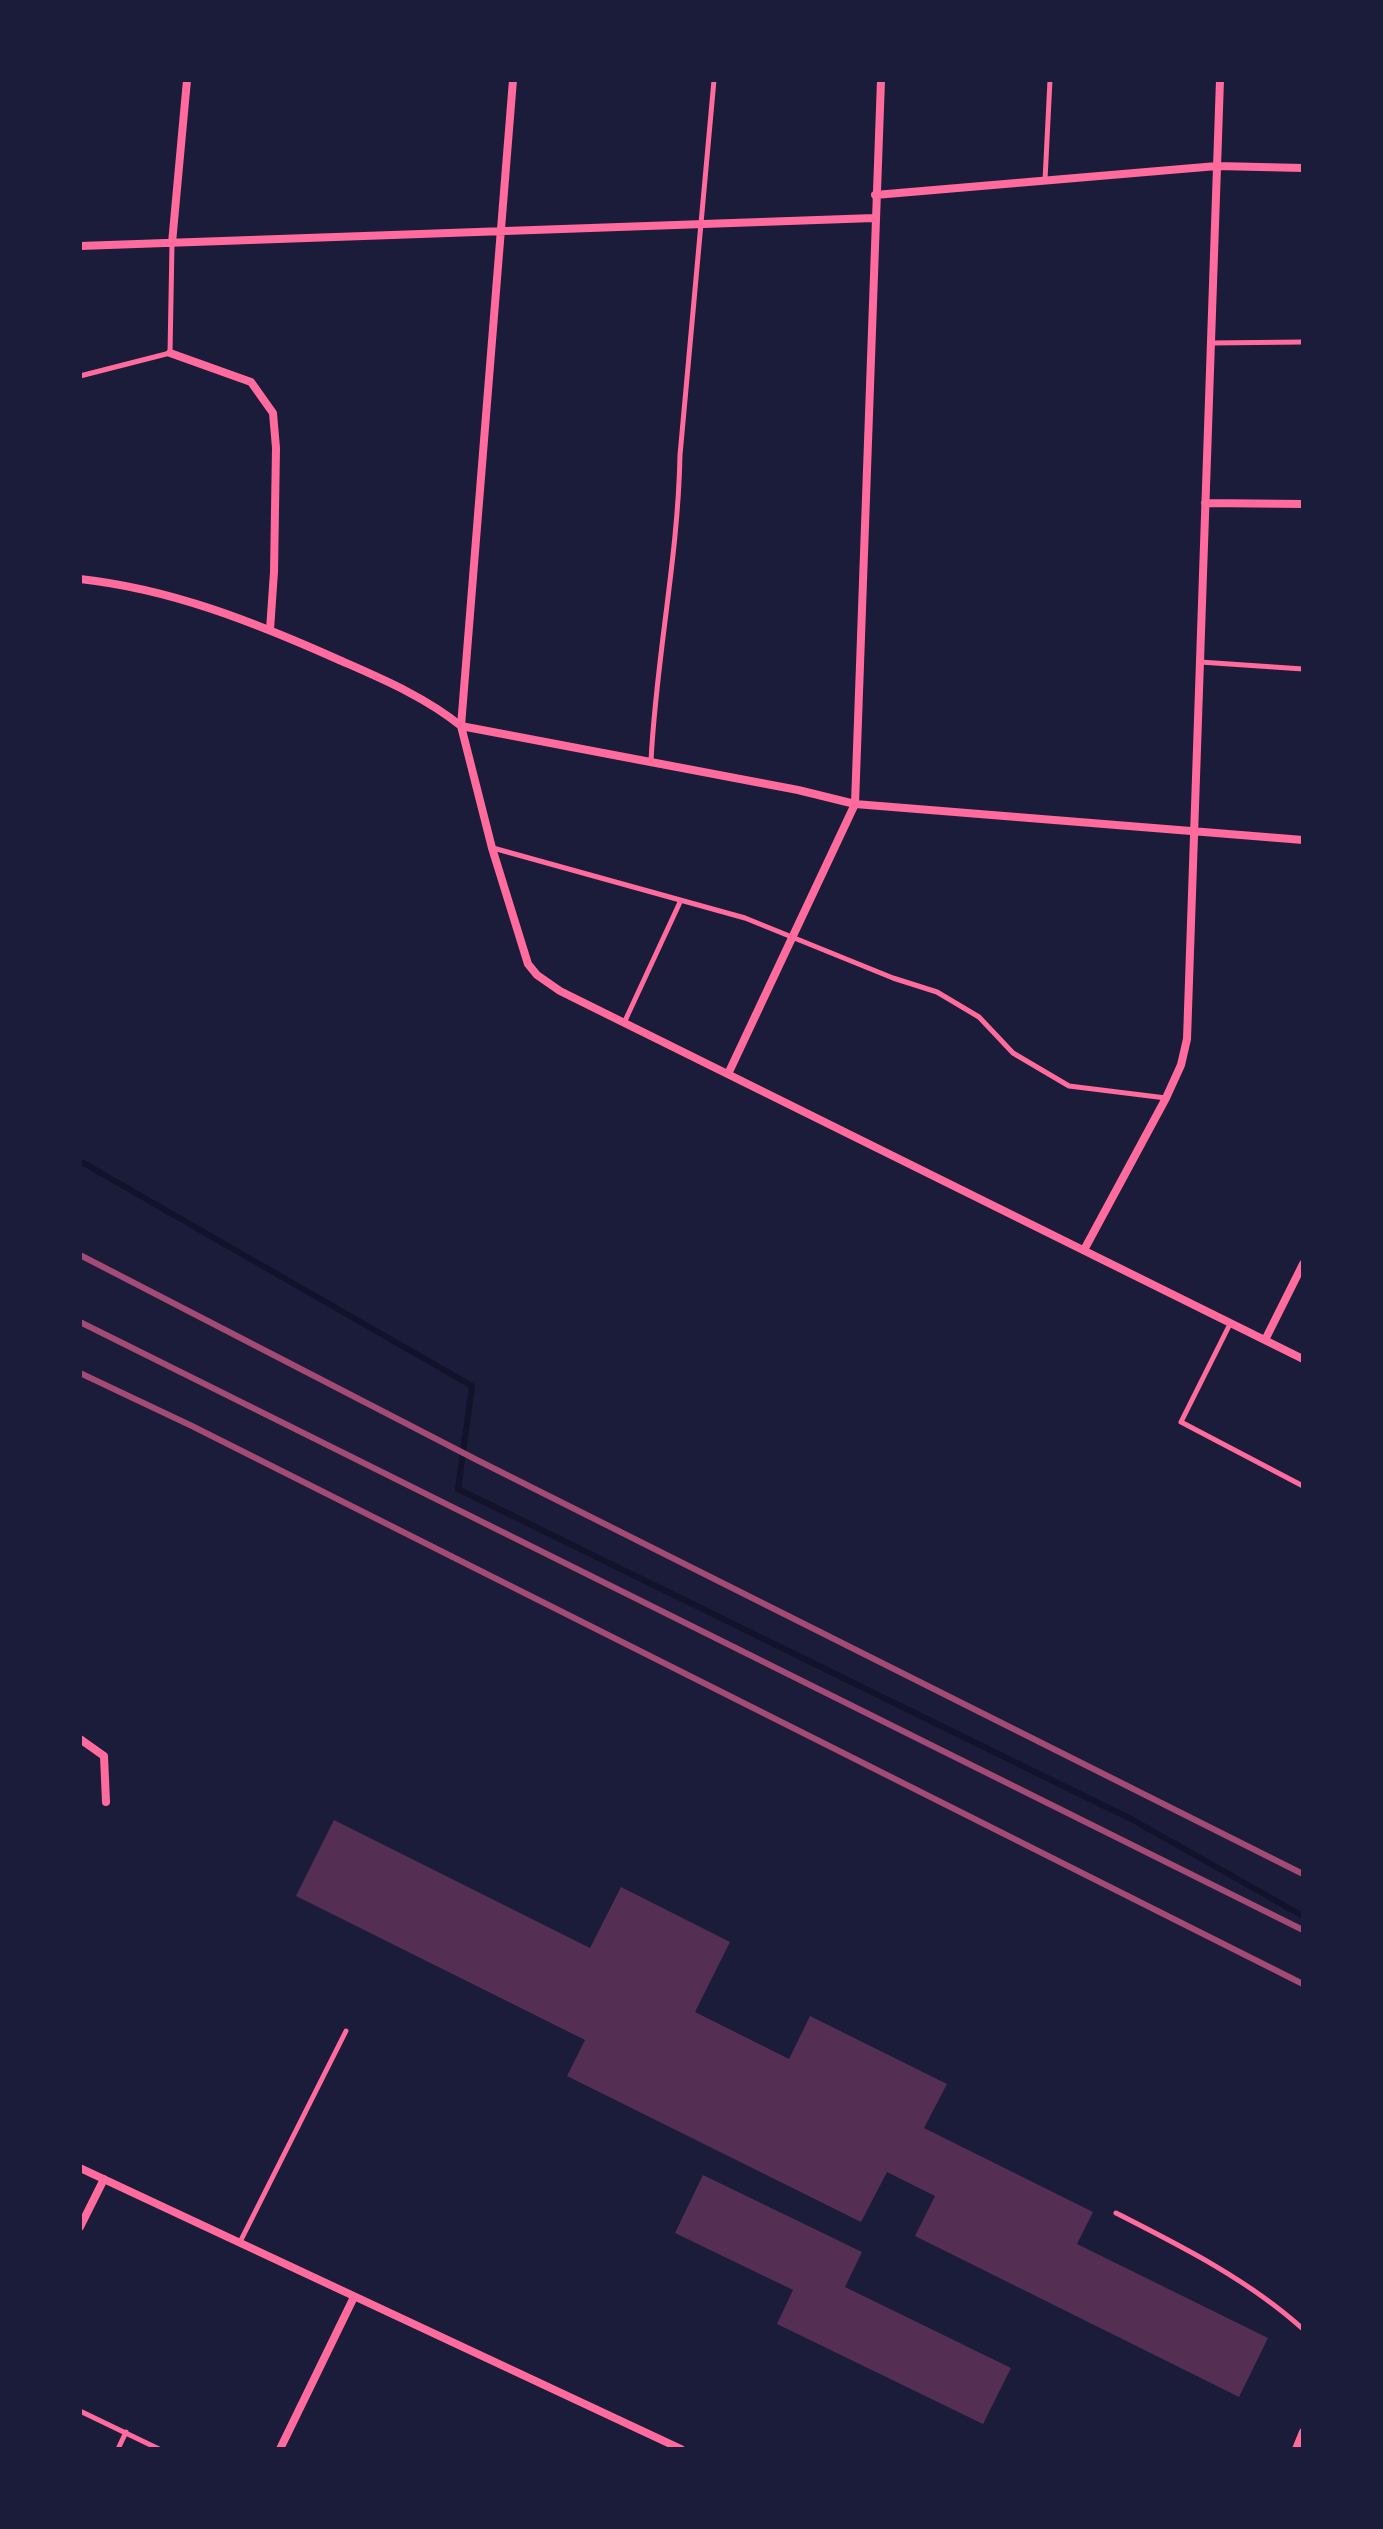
<!DOCTYPE html>
<style>
body{margin:0}
#map{position:relative;width:1383px;height:2529px;overflow:hidden;background:#1b1b3a;font-family:"Nunito Sans",sans-serif}
canvas{display:block}
.frame{position:absolute;inset:0;border:82px solid #1b1b3a;pointer-events:none}
</style>
<div id="map">
<canvas width="1383" height="2529"></canvas>
<div class="frame"></div>
</div>
<script>
const ctx = document.querySelector('canvas').getContext('2d');
ctx.lineJoin = 'round';
function stroke(path, color, width, dash) { ctx.strokeStyle = color; ctx.lineWidth = width; ctx.lineCap = dash ? 'butt' : 'round'; ctx.setLineDash(dash || []); ctx.stroke(path); }
function fill(path, color) { ctx.fillStyle = color; ctx.fill(path, 'evenodd'); }
stroke(new Path2D(`
 M80,1161L472,1386L458,1489L1133,1820L1303,1916`), '#12122b', 6);
fill(new Path2D(`
 M334,1820L590,1948L621,1887L730,1942L695,2012L789,2059L810,2016L947,2084L924,2128L1093,2212L1077,2244L1268,2338L1239,2397L915,2236L935,2196L887,2172L861,2222L567,2076L585,2040L296,1896Z
 M703,2175L862,2252L845,2287L1011,2368L983,2424L777,2324L793,2290L675,2233Z`), '#542f53');
stroke(new Path2D(`
 M1045,180L1050,80
 M1211,343L1303,342
 M80,376L170,353L172,244
 M1200,662L1303,669
 M651,761C656,658 678,559 680,455L714,80
 M493,848L745,918L893,978L937,992L979,1017L1013,1053L1069,1086L1166,1098
 M624,1023L681,900
 M1230,1324L1181,1422L1303,1486
 M1116,2213C1181,2246 1249,2280 1303,2329
 M240,2242L346,2031
 M80,2411L159,2449
 M118,2449L126,2432`), '#ff6b9d', 5);
stroke(new Path2D(`
 M513,80L461,726L492,848L528,964L537,975L560,991L1303,1359
 M875,195L1217,166L1303,168
 M172,243L187,80
 M80,246L874,218
 M170,353L251,382L273,413L276,448L274,572L270,630
 M1205,503L1303,504
 M80,579C171,589 254,622 337,659C380,678 424,696 461,726L798,790L855,804L1303,840
 M728,1074L855,804L881,80
 M1084,1250L1166,1098L1181,1065L1187,1039L1220,80
 M1265,1340L1303,1264
 M80,1739L104,1756L106,1802
 M80,2168L681,2449
 M80,2227L104,2179
 M280,2449L354,2297
 M1296,2449L1303,2432`), '#ff6b9d', 8);
stroke(new Path2D(`
 M80,1255L475,1459L1303,1874
 M80,1322L1303,1930
 M80,1373L192,1426L1303,1984`), '#a44b75', 6);
</script>
